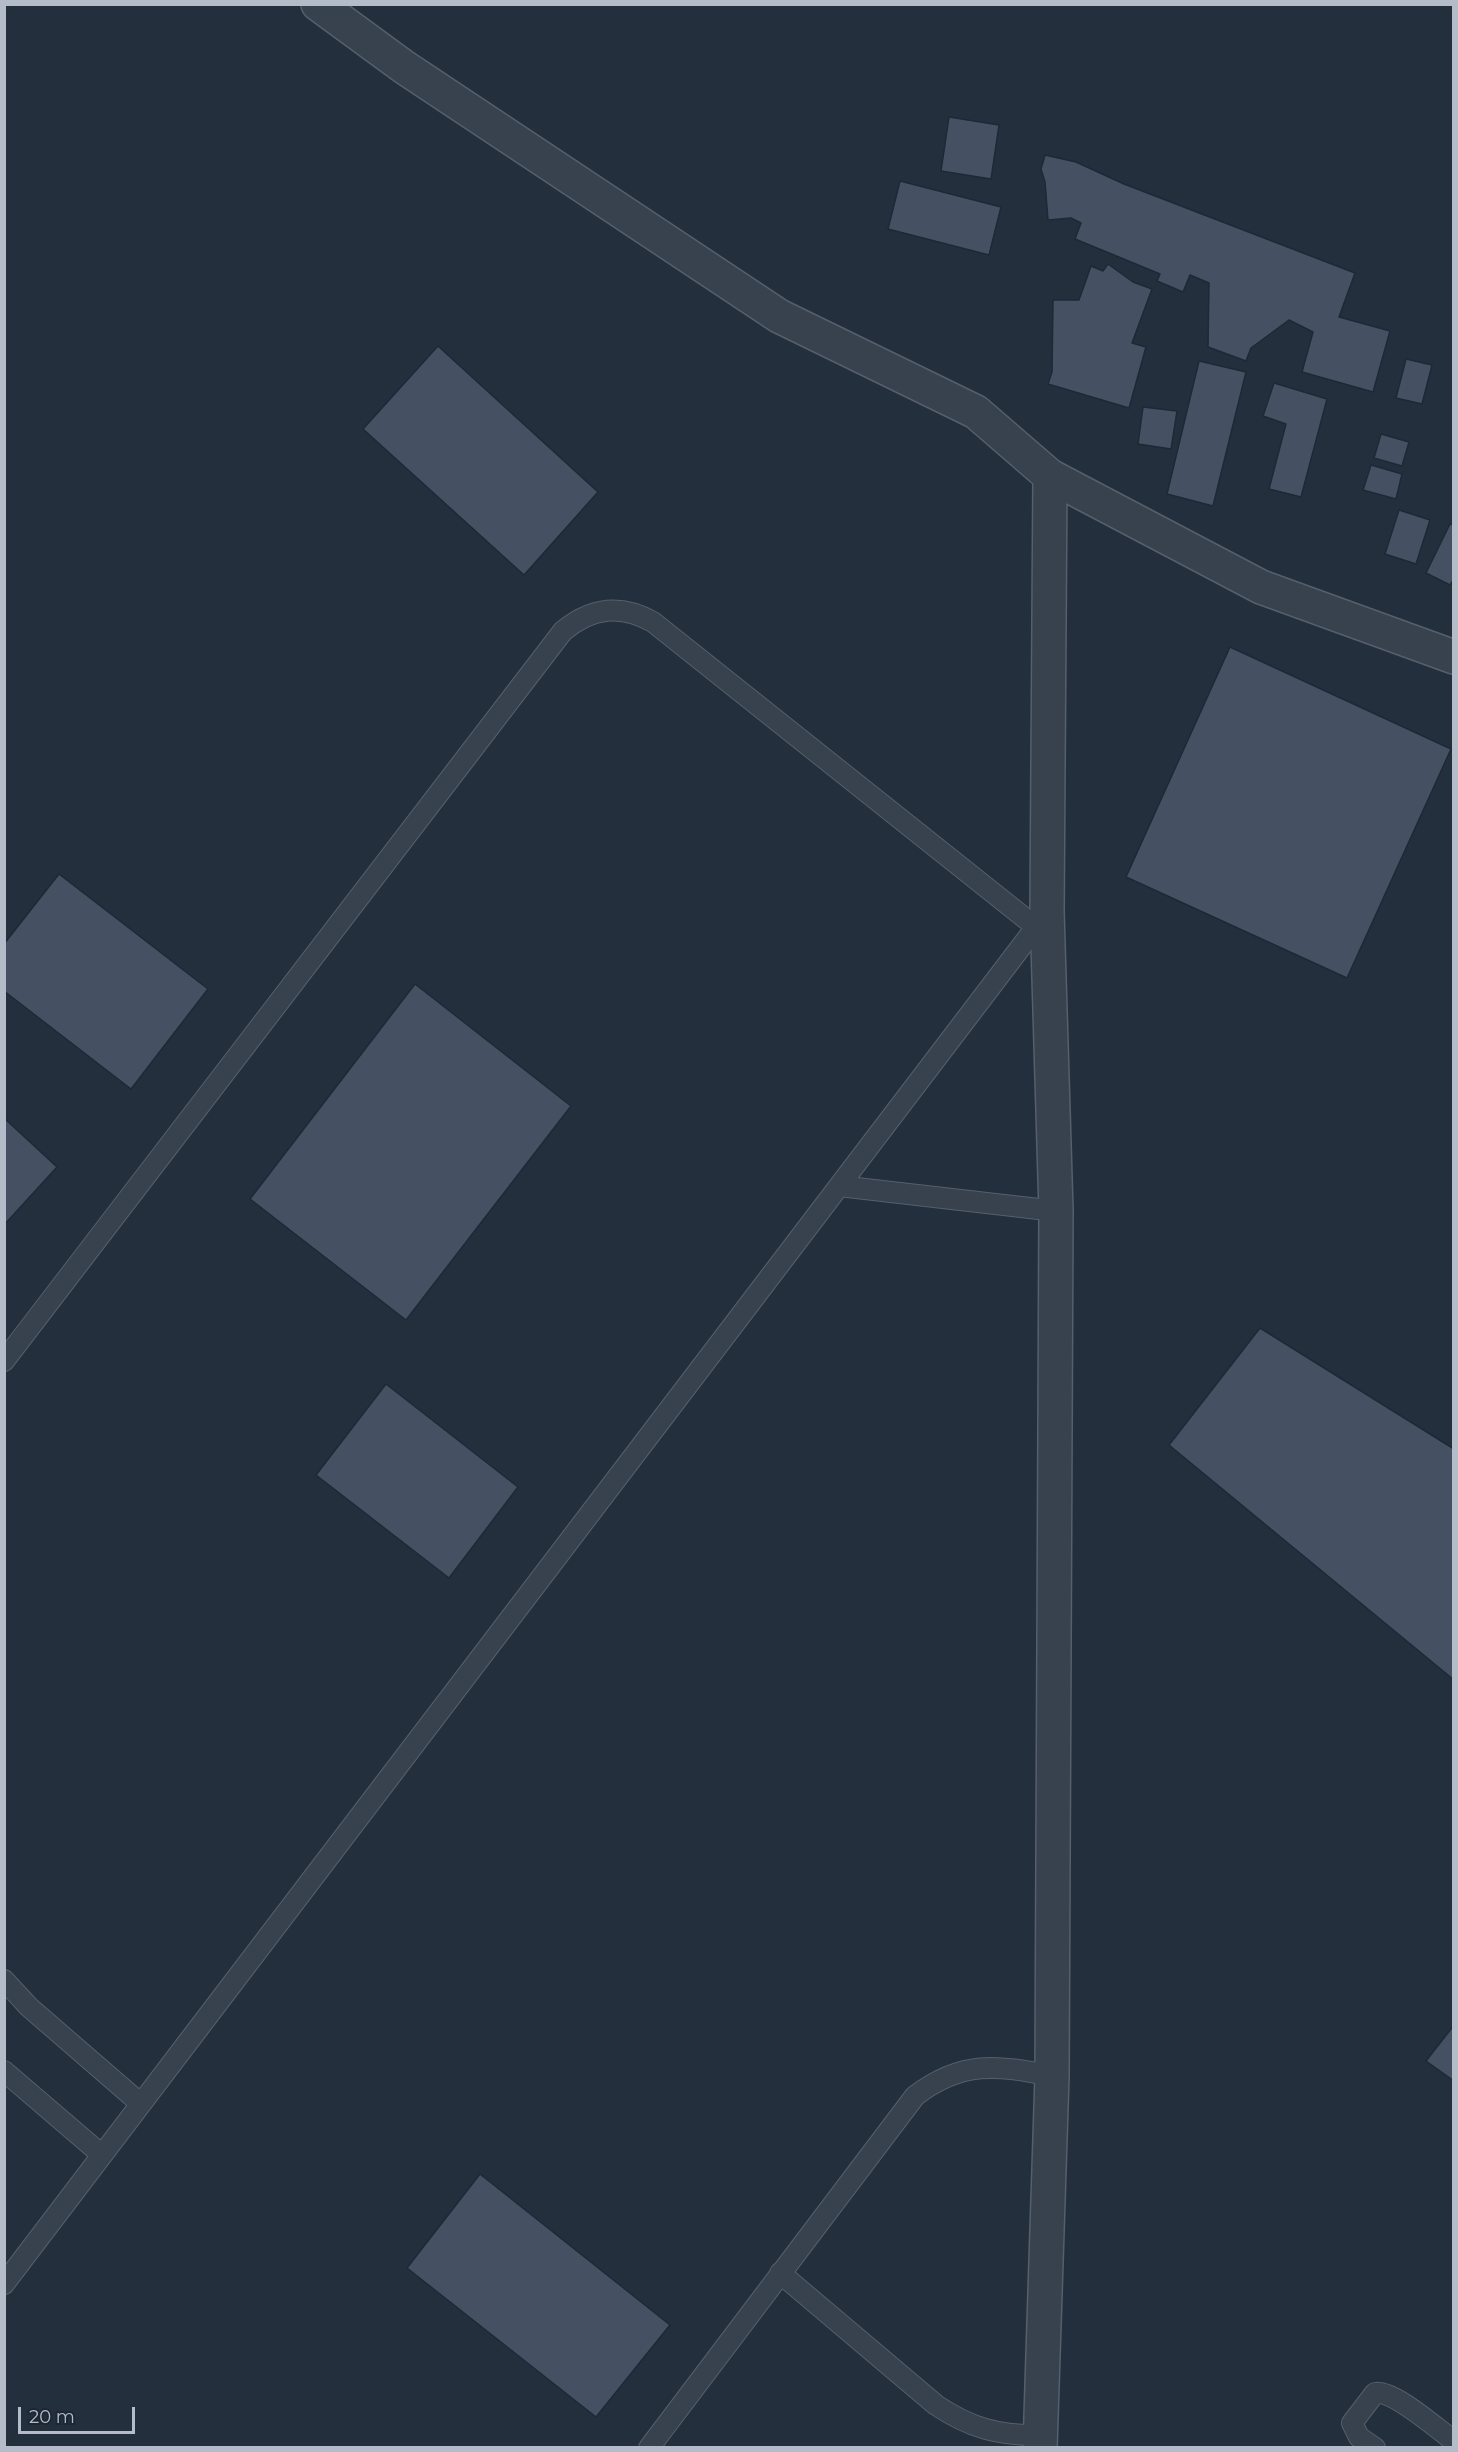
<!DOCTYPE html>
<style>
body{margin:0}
#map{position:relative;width:1458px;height:2452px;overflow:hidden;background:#242f3e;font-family:Montserrat,sans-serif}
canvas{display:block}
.frame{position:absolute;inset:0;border:6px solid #b4bcc9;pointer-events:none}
.scale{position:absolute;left:18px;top:2407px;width:117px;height:27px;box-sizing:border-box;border:3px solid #b4bcc9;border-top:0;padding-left:8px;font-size:18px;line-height:21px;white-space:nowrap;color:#b4bcc9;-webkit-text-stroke:4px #1d2633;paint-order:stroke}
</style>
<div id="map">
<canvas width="1458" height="2452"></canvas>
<div class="frame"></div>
<div class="scale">20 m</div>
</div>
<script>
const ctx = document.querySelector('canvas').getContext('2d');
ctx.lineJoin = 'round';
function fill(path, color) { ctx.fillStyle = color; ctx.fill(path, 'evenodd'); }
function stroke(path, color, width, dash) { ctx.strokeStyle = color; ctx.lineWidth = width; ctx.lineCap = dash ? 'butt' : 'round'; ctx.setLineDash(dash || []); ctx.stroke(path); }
const building = new Path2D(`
 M949,117L999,125L991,179L941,171Z
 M1045,155L1076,162L1124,184L1355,273L1339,317L1390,331L1373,392L1302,372L1313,332L1289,320L1251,348L1246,361L1208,347L1209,283L1190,275L1183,292L1157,281L1160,274L1075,239L1081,223L1071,218L1048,220L1045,182L1041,169Z
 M900,181L1001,207L989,255L888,229Z
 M1108,264L1133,282L1152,289L1132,343L1146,347L1129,408L1048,384L1052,372L1053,300H1079L1091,266L1103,271Z
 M438,346L598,492L524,575L363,429Z
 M1406,359L1432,365L1422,404L1396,398Z
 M1199,361L1246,372L1213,506L1167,494Z
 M1274,383L1327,399L1301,497L1269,489L1286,424L1263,416Z
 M1143,407L1177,411L1171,449L1138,444Z
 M1381,434L1409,442L1402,466L1374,458Z
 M1371,465L1402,474L1396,499L1363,490Z
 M1399,510L1430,520L1416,564L1385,554Z
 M1450,524L1454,525V579L1450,585L1426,573Z
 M1230,647L1451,749L1347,978L1126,877Z
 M59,874L208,989L131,1089L4,991V944Z
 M415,984L571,1106L406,1320L250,1199Z
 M4,1118L57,1167L4,1225Z
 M1260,1328L1454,1449V1680L1169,1445Z
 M386,1384L518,1487L449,1578L316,1475Z
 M1454,2025V2081L1426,2061Z
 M480,2174L670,2325L596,2417L407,2268Z`);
fill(building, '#455162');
stroke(building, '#1f2835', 1.5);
const service = new Path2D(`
 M839,1186L1056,1211
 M4,1361L563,631C592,607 621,604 653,622L1036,927
 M4,1980L29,2007L141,2104
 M4,2071L102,2155
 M780,2273L936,2405C970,2428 1000,2436 1040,2435
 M4,2284L1046,914
 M649,2448L915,2096C962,2060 997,2065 1052,2076
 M1375,2448L1359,2437L1352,2423L1375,2393C1394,2390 1437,2429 1454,2441`);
const minor = new Path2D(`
 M318,4L404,67L779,316L976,412L1050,476L1261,587L1454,657
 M1040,2448L1052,2076L1056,1211L1047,911L1050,476`);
stroke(service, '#565f6c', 22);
stroke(minor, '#565f6c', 36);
stroke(service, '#38414e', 20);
stroke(minor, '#38414e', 33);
</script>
